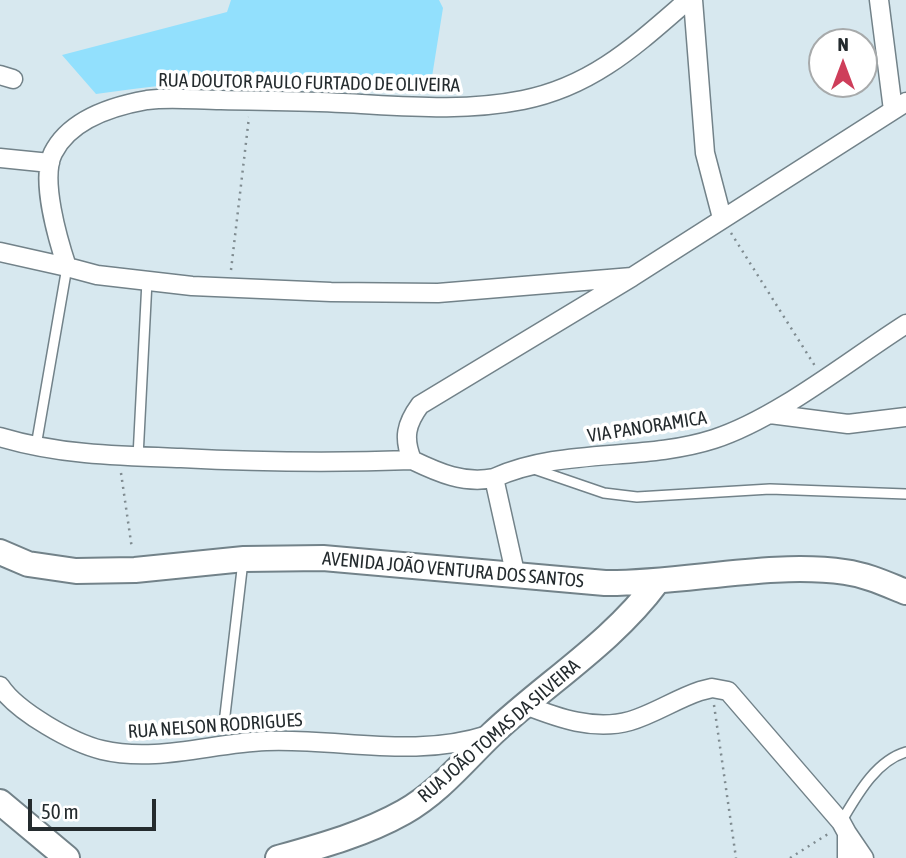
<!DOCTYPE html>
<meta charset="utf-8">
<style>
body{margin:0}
#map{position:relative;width:906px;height:858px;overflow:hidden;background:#d7e8ef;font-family:"Asap Condensed",sans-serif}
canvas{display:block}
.north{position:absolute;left:808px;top:28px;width:70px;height:70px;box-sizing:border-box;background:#fff;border:2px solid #a7aaab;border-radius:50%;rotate:0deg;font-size:19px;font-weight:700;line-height:28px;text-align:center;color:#242b2e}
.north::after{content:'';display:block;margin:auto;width:24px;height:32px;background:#ce3e5a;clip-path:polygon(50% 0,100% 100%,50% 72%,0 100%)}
.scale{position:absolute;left:28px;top:799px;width:128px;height:32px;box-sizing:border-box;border:4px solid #242b2e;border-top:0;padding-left:9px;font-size:21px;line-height:24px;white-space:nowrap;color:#242b2e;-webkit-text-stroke:5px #fff;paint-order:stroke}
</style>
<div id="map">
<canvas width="906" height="858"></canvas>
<div class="north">N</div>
<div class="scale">50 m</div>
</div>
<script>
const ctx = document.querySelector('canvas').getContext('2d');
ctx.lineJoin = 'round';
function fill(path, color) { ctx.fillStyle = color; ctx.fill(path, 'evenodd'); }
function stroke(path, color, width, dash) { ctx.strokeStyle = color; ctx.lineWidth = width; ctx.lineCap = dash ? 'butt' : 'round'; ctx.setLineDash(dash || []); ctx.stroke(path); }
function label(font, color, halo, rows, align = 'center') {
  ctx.font = font + ' "Asap Condensed",sans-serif'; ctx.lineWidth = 7; ctx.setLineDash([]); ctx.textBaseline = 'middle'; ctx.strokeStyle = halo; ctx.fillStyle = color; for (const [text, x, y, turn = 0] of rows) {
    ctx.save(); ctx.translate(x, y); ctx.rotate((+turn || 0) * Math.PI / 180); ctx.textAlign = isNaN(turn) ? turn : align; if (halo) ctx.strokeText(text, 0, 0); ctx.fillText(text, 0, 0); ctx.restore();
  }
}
fill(new Path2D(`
 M231,0H439L443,8L431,83C373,84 316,81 258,81C204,80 149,86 96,94L62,55L227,12Z`), '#92e0fd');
const lane = new Path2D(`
 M36,446L67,267
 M138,457L147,281
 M534,469L604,493L637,497L770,489L906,494
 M225,715L243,561
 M841,822C856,797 875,761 906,752`);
const street = new Path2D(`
 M693,0L705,153L722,218
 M879,0L893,110
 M0,75L13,79
 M0,158L50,163
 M0,252L67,267
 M632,277L438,293L331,292L192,286L97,275L67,267C58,240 40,179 53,153C70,119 113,106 147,100C171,97 197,100 221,100C262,101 303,101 343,103C404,106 463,112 523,100C593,86 636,45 688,0
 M770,414L848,424L906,417
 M0,437C60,455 119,456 181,458C258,462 335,463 412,460
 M494,478C464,484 439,473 412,460C403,438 406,424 420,405L632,277L906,102
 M516,577L494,478C562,447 643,462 714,439C778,418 848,361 906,324
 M0,686C17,712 73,743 102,750C156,763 212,743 266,741C341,738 414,759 488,735
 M525,705C558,718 594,731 630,721C654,714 676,699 700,691L712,688L728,691L841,822L847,833V858
 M847,833L864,858`);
const secondary = new Path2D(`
 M0,552L28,564L76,571L135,570L244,559L323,558L605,583C681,584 771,561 845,572C867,575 886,584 906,592
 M0,802L67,858
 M278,858C321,846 365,834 404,812C439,792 463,762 492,734C546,683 612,643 657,582`);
stroke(lane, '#728289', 12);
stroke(street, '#728289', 21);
stroke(secondary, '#728289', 28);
stroke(new Path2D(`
 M731,233L815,366
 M231,270L249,117
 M121,473L132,549
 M714,705L736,858
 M790,858L828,834`), '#7f8b90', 2.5, [2, 5]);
stroke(lane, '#fff', 9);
stroke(street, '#fff', 18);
stroke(secondary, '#fff', 24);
label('19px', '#242b2e', '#fff', [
 ["RUA DOUTOR PAULO FURTADO DE OLIVEIRA",309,83,1],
 ["VIA PANORAMICA",647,427,-9],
 ["AVENIDA JOÃO VENTURA DOS SANTOS",453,570,5],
 ["RUA NELSON RODRIGUES",215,726,-4],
 ["RUA JOÃO TOMAS DA SILVEIRA",499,731,-41]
]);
</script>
